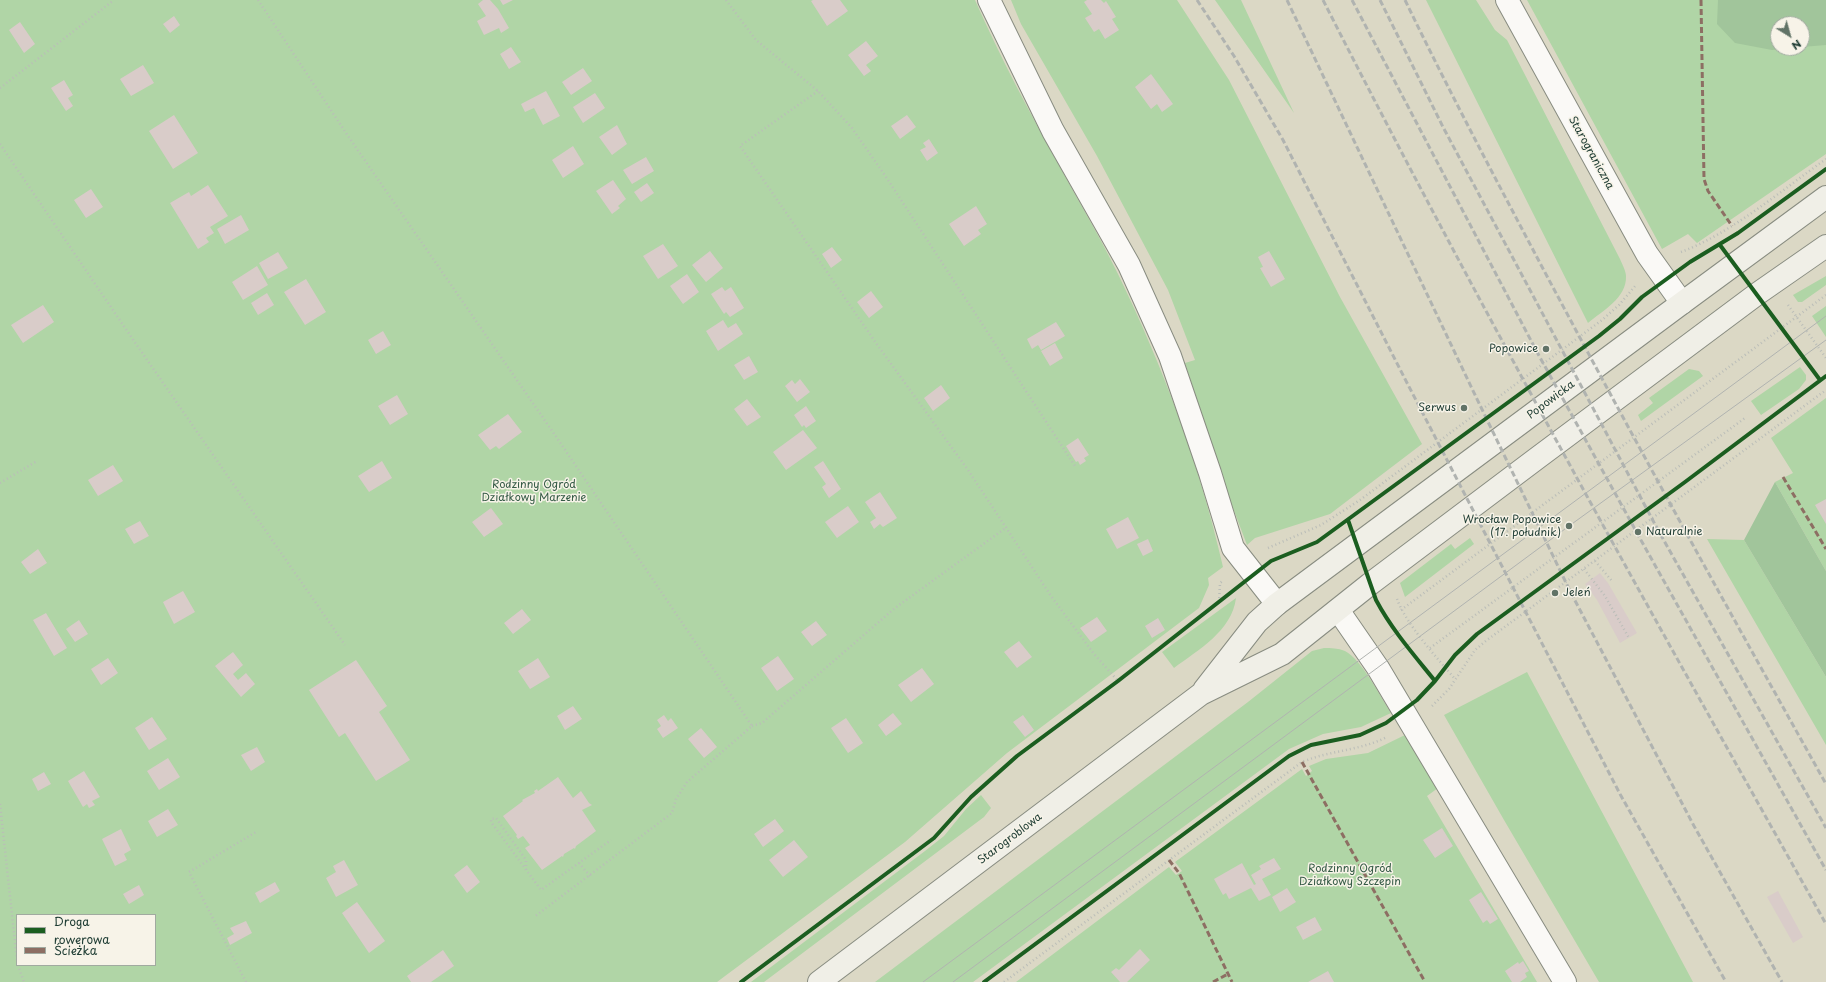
<!DOCTYPE html>
<meta charset="utf-8">
<style>
body{margin:0}
#map{position:relative;width:1826px;height:982px;overflow:hidden;background:#dbd8c5;font-family:"Playpen Sans",sans-serif}
canvas{display:block}
.legend{position:absolute;left:16px;top:914px;width:140px;height:52px;box-sizing:border-box;background:#f7f3e8;border:1px solid #a1aaa0;margin:0;padding:5px 7px;list-style:none;font-size:12px;color:#1f3d34}
.legend li{display:flex;align-items:center;gap:8px;height:20px}
.legend b{width:20px;border:1px solid #a1aaa0}
.north{position:absolute;left:1770px;top:16px;width:40px;height:40px;box-sizing:border-box;background:#f7f3e8;border:1px solid #a1aaa0;border-radius:50%;rotate:143deg;font-size:11px;font-weight:700;line-height:16px;text-align:center;color:#1f3d34}
.north::after{content:'';display:block;margin:auto;width:14px;height:18px;background:#617367;clip-path:polygon(50% 0,100% 100%,50% 72%,0 100%)}
</style>
<div id="map">
<canvas width="1826" height="982"></canvas>
<ul class="legend">
<li><b style="height:5px;background:#1b5e20"></b>Droga rowerowa</li>
<li><b style="height:5px;background:#8d6e63"></b>Ścieżka</li>
</ul>
<div class="north">N</div>
</div>
<script>
const ctx = document.querySelector('canvas').getContext('2d');
ctx.lineJoin = 'round';
function fill(path, color) { ctx.fillStyle = color; ctx.fill(path, 'evenodd'); }
function stroke(path, color, width, dash) { ctx.strokeStyle = color; ctx.lineWidth = width; ctx.lineCap = dash ? 'butt' : 'round'; ctx.setLineDash(dash || []); ctx.stroke(path); }
function label(font, color, halo, rows, align = 'center') {
  ctx.font = font + ' "Playpen Sans",sans-serif'; ctx.lineWidth = 3; ctx.setLineDash([]); ctx.textBaseline = 'middle'; ctx.strokeStyle = halo; ctx.fillStyle = color; for (const [text, x, y, turn = 0] of rows) {
    ctx.save(); ctx.translate(x, y); ctx.rotate((+turn || 0) * Math.PI / 180); ctx.textAlign = isNaN(turn) ? turn : align; if (halo) ctx.strokeText(text, 0, 0); ctx.fillText(text, 0, 0); ctx.restore();
  }
}
fill(new Path2D(`
 M0,0H975C1000,57 1030,113 1060,167C1079,202 1100,237 1118,274C1163,367 1200,465 1223,567L1208,578L1209,585L1199,608L1007,753L905,842L717,982H0ZM17,915H155V965H17Z
 M1011,0H1177L1229,80L1340,297L1422,444L1330,514L1255,538L1247,545L1222,479L1185,363L1195,360L1168,290L1097,156L1021,24Z
 M1215,0H1241L1294,113Z
 M1426,0H1476L1495,30L1507,40L1620,259C1622,264 1626,271 1626,276C1627,298 1602,311 1588,323Z
 M1527,0H1826V154L1697,243L1688,234L1662,249ZM1778,24H1802V48H1778Z
 M1826,276V285L1802,302H1798L1793,295Z
 M1826,306V337L1812,316Z
 M1800,367L1806,375V380L1799,389L1761,415L1751,401Z
 M1689,369L1699,371L1703,376L1641,421L1638,415L1653,403L1649,398Z
 M1826,398V571L1775,482L1793,473L1771,438Z
 M1470,538L1474,544L1405,597L1400,583L1451,544L1455,549Z
 M1707,539L1744,540L1826,677V745Z
 M1236,598C1232,631 1198,650 1174,668L1162,652Z
 M1324,648C1331,648 1338,648 1345,651C1362,660 1380,696 1391,713L1361,727L1323,734L1289,749L973,982H875L1248,702L1312,651Z
 M1527,672L1693,982H1599L1504,820L1444,715Z
 M1405,735L1438,788L1427,796L1537,982H1016L1169,867L1176,875L1182,871L1175,862L1302,769L1306,776L1312,771L1309,766L1326,759L1368,753Z
 M981,795L991,808L984,817L764,982H751L925,851L944,836L966,809Z`), '#b0d5a6');
fill(new Path2D(`
 M1718,0H1826V45L1802,47V24H1778V48H1792L1772,50L1735,43L1717,24Z
 M1775,482L1826,571V677L1744,540Z`), '#a1c59b');
fill(new Path2D(`
 M483,0H490L498,9L509,28L501,33L499,28L484,35L477,21L486,16L478,4Z
 M500,0H513L503,5Z
 M813,0H840L848,11L827,26L811,1Z
 M1087,0H1101L1104,3L1106,1L1116,17L1112,19L1119,30L1105,39L1099,29L1094,32L1085,18L1092,14L1084,2Z
 M174,16L180,25L170,33L163,24Z
 M20,22L35,44L24,53L9,30Z
 M866,41L878,56L866,65L871,71L864,76L848,55Z
 M511,47L521,62L509,69L500,54Z
 M143,65L154,83L131,96L120,79Z
 M583,68L592,81L571,95L562,82Z
 M1151,74L1173,104L1162,112L1157,104L1151,109L1135,87Z
 M64,80L73,95L68,98L73,106L66,111L51,88Z
 M546,91L560,116L543,125L534,108L525,112L521,104Z
 M595,93L605,108L583,123L573,107Z
 M174,115L198,153L173,169L149,131Z
 M907,115L916,127L900,139L891,126Z
 M617,125L627,144L612,155L599,137Z
 M929,139L938,153L927,161L920,150L926,147L923,143Z
 M573,146L584,164L563,178L552,160Z
 M646,157L654,171L632,184L623,170Z
 M613,180L626,199L618,206L620,208L612,214L596,191Z
 M647,183L654,193L641,202L634,192Z
 M208,185L228,216L210,227L214,233L206,238L209,242L198,249L170,203L189,192L191,196Z
 M91,189L103,207L86,218L74,200Z
 M976,206L987,224L978,230L981,234L964,246L949,224Z
 M241,215L249,230L225,244L217,229Z
 M663,244L678,266L658,279L643,256Z
 M832,247L842,260L831,268L822,254Z
 M710,251L723,268L706,282L692,265Z
 M1269,251L1285,279L1271,287L1260,268L1263,267L1258,257Z
 M278,252L288,268L268,279L259,263Z
 M257,266L268,285L243,300L232,282Z
 M687,274L699,292L683,304L670,286Z
 M306,279L326,312L305,325L284,292Z
 M722,287L725,291L731,287L744,308L730,317L726,312L724,314L711,294Z
 M871,291L883,307L869,318L857,302Z
 M267,293L274,305L258,315L251,303Z
 M43,305L54,322L23,343L11,325Z
 M723,320L728,328L736,323L743,334L718,351L706,331Z
 M1056,322L1065,336L1041,350L1038,345L1032,349L1027,339Z
 M383,331L391,345L376,354L368,340Z
 M1055,343L1063,358L1050,366L1041,351Z
 M749,356L758,372L744,380L734,365Z
 M800,379L810,392L797,402L785,386L792,380L795,384Z
 M941,385L950,398L933,411L924,398Z
 M397,395L408,414L390,425L378,406Z
 M747,399L761,417L747,426L734,409Z
 M806,406L816,421L806,428L804,425L802,427L794,415Z
 M508,414L522,432L499,449L496,446L490,450L478,435Z
 M803,430L817,448L786,470L773,452Z
 M1078,438L1089,455L1084,458L1086,461L1080,465L1078,461L1076,462L1066,446Z
 M382,461L392,478L369,492L358,476Z
 M823,461L841,489L829,498L822,487L826,484L814,467Z
 M113,465L123,481L98,496L88,480Z
 M880,492L897,518L883,527L880,524L874,529L870,522L876,518L865,502Z
 M1826,499V524L1815,505Z
 M848,506L859,522L837,538L825,522Z
 M491,508L503,524L484,537L472,522Z
 M1128,517L1139,538L1117,549L1106,529Z
 M140,521L149,536L134,544L125,529Z
 M1148,539L1153,551L1143,556L1137,544Z
 M38,549L47,563L30,574L21,562Z
 M1600,573L1608,583L1637,633L1620,643L1597,600L1585,584Z
 M183,591L195,612L174,624L163,602Z
 M522,609L531,620L513,634L504,623Z
 M46,613L67,648L54,656L33,620Z
 M1097,617L1107,631L1091,642L1080,628Z
 M1158,618L1165,630L1152,638L1145,626Z
 M79,620L88,634L75,642L66,629Z
 M816,621L827,635L812,646L801,632Z
 M1019,641L1032,657L1017,668L1004,652Z
 M233,652L243,665L233,674L238,680L246,673L255,684L241,697L215,666Z
 M778,656L794,679L777,691L761,668Z
 M108,658L118,673L101,685L91,669Z
 M538,658L550,677L530,689L518,671Z
 M356,660L387,706L379,712L410,760L376,781L345,733L339,737L309,690Z
 M922,668L934,684L911,702L898,685Z
 M573,706L582,719L565,730L557,716Z
 M893,713L902,724L886,736L878,725Z
 M664,715L668,721L671,718L678,728L663,738L657,729L661,726L657,720Z
 M1023,715L1034,730L1025,737L1013,722Z
 M152,717L167,739L149,750L135,728Z
 M846,718L863,743L848,753L831,728Z
 M701,728L717,747L704,758L688,739Z
 M257,747L265,762L251,771L241,755Z
 M168,758L180,777L159,790L147,771Z
 M84,771L100,797L92,801L95,805L89,808L87,804L83,807L68,781Z
 M44,772L51,784L38,791L32,779Z
 M558,777L573,798L581,791L589,803L592,805L582,810L596,831L576,846L575,849L574,848L564,854L563,857L562,856L542,870L525,848L530,845L523,836L518,839L516,836L517,835L503,816L523,801L522,800L535,793L534,791L537,789L538,791Z
 M168,809L178,825L157,837L148,821Z
 M775,819L784,831L763,847L754,834Z
 M1442,828L1453,846L1435,858L1423,840Z
 M121,829L131,850L124,854L127,860L115,866L102,839Z
 M794,840L808,857L783,877L769,860Z
 M1274,858L1281,869L1262,879L1271,895L1259,901L1251,888L1229,899L1226,893L1223,895L1214,879L1242,863L1254,885L1256,884L1251,875L1261,869L1259,866Z
 M344,860L358,885L336,897L326,878L336,872L333,866Z
 M467,865L480,882L467,893L454,875Z
 M275,882L280,891L260,903L255,893Z
 M139,885L144,895L129,904L123,894Z
 M1287,888L1296,902L1280,912L1272,897Z
 M1778,891L1803,937L1793,943L1767,897Z
 M1481,892L1498,919L1490,924L1487,920L1483,923L1469,900Z
 M357,902L385,941L369,953L342,913Z
 M1315,917L1322,930L1303,940L1296,927Z
 M246,921L252,933L230,945L227,938L234,934L230,928Z
 M1140,949L1150,960L1127,982H1120L1111,972L1116,968L1119,970Z
 M443,950L454,966L431,982H411L407,976Z
 M1523,961L1529,971L1525,973L1527,977L1520,982H1512L1505,971L1518,962L1519,964Z
 M1328,971L1334,982H1308Z`), '#d9ccc9');
const street = new Path2D(`
 M989,0L1053,131L1129,265L1170,356L1210,473L1233,548L1277,604
 M1507,0L1647,254L1682,303
 M1338,610L1378,668L1565,982`);
const secondary = new Path2D(`
 M1204,690L1257,622L1277,604L1682,303L1826,197
 M819,982L1201,694L1282,654L1370,584L1536,459L1757,294L1826,246`);
stroke(street, '#888c81', 24);
stroke(secondary, '#888c81', 24);
stroke(new Path2D(`
 M258,0L348,136L557,438L752,726L687,782L676,799L672,813L534,917
 M726,0L756,40L818,91L852,128L886,177L1075,466
 M0,88L114,0
 M818,91L740,146L876,343L968,470L1051,596L1094,654L1118,681
 M0,144L134,341L345,645
 M1681,252C1730,234 1782,190 1826,159
 M1788,305L1826,358
 M0,483L37,461
 M1268,548L1321,525L1360,500L1602,320L1619,305L1636,285
 M1595,561L1612,581
 M1584,569L1605,596L1629,638
 M1397,599C1406,624 1437,658 1455,679
 M1219,602L1220,583L1224,580
 M1401,610L1826,295
 M1430,648L1745,418
 M1432,706L1449,689L1475,650L1487,640L1826,390
 M752,726L762,723L895,608L1007,527
 M0,804L17,961
 M579,863L590,876
 M526,870V860L496,818L491,819V822L541,890L611,840
 M18,965L24,982
 M246,982L189,872L256,832
 M1004,982L1302,762C1331,750 1359,751 1387,737`), '#babdb8', 2.5, [1, 3]);
stroke(street, '#faf9f6', 22);
stroke(secondary, '#f0efe7', 22);
stroke(new Path2D(`
 M923,982L1826,316
 M953,982L1569,526L1826,340`), '#b0b3b0', 1);
stroke(new Path2D(`
 M1197,0L1234,56L1283,140L1404,377L1620,794L1726,982
 M1287,0L1476,397L1571,593L1694,826L1782,982
 M1323,0C1482,313 1654,618 1826,924
 M1352,0L1537,352L1642,542L1826,870
 M1380,0L1443,127L1658,530L1826,828
 M1405,0C1448,89 1494,176 1540,263C1633,438 1729,611 1826,784`), '#b0b3b0', 3, [6, 3]);
stroke(new Path2D(`
 M1701,0L1704,179L1708,191L1732,226
 M1783,477L1826,549
 M1302,762L1425,982
 M1169,860L1179,873L1232,982
 M1213,982L1228,974`), '#8d6e63', 3, [6, 3]);
stroke(new Path2D(`
 M1720,245L1820,380
 M1348,520L1376,600C1392,630 1414,655 1435,681
 M741,982L934,838L971,797L1017,756L1118,681L1271,561L1317,542L1599,336L1620,319L1642,297L1690,262L1738,233L1826,169
 M984,982L1289,756L1311,745L1360,735L1386,723L1417,700L1435,681L1455,655L1477,634L1685,482L1826,376`), '#1b5e20', 4);
for (const [x, y, r, color] of [
 [1546,349,4,"#617367"],
 [1464,408,4,"#617367"],
 [1569,526,4,"#617367"],
 [1638,532,4,"#617367"],
 [1555,593,4,"#617367"]
]) { const dot = new Path2D(); dot.arc(x, y, r, 0, 2 * Math.PI); ctx.fillStyle = color; ctx.fill(dot); stroke(dot, '#f7f3e8', 1.5); }
label('11px', '#1f3d34', '#f7f3e8', [
 ["Starograniczna",1591,153,61],
 ["Popowicka",1551,400,-37],
 ["Starogroblowa",1010,839,-37]
]);
label('11px', '#1f3d34', '#f7f3e8', [
 ["Popowice",1538,349],
 ["Serwus",1456,408],
 ["Wrocław Popowice",1561,520],
 ["(17. południk)",1561,533],
 ["Naturalnie",1646,532,"left"],
 ["Jeleń",1563,593,"left"]
], 'right');
label('11px', '#355b46', '#f7f3e8', [
 ["Rodzinny Ogród",534,485],
 ["Działkowy Marzenie",534,498],
 ["Rodzinny Ogród",1350,869],
 ["Działkowy Szczepin",1350,882]
]);
</script>
